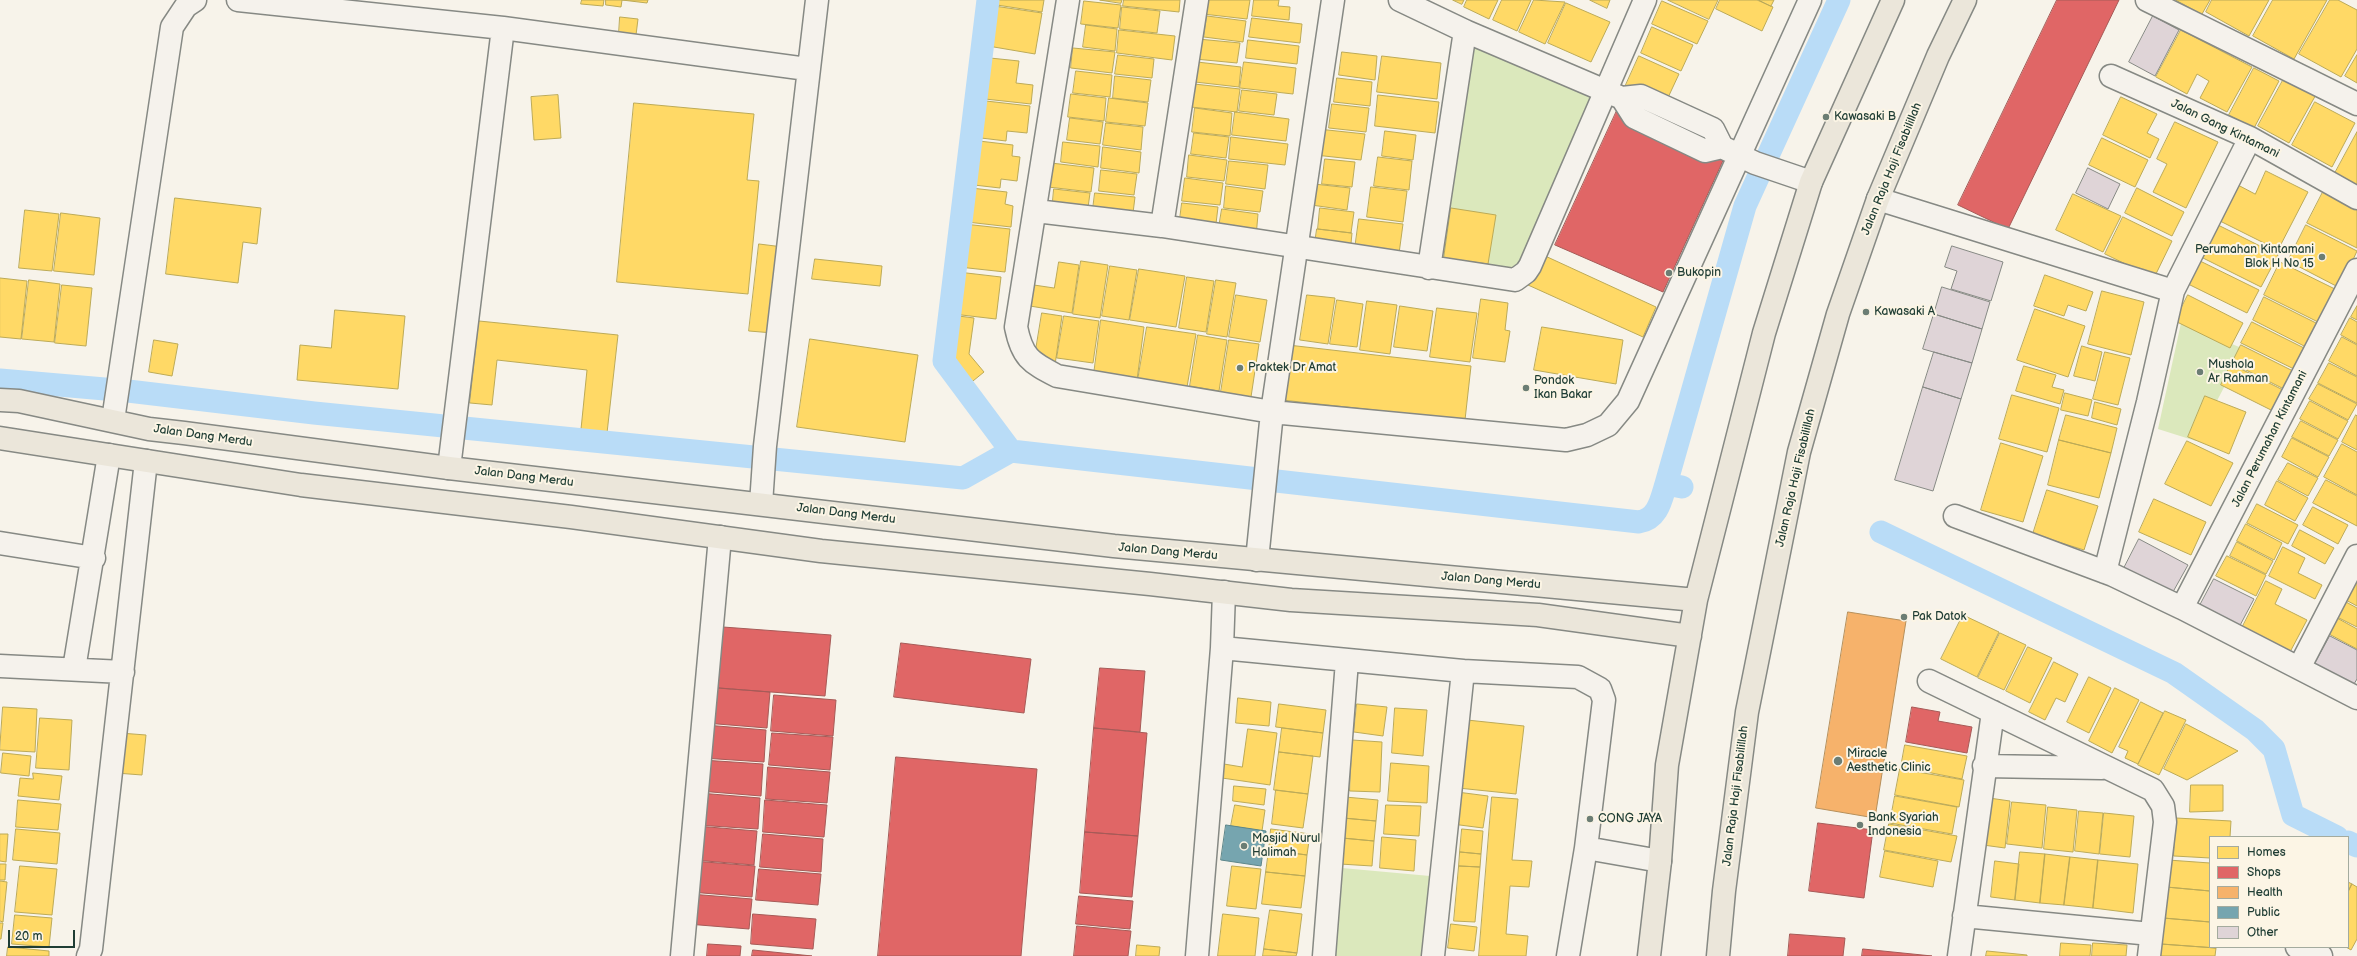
<!DOCTYPE html>
<style>
body{margin:0}
#map{position:relative;width:2357px;height:956px;overflow:hidden;background:#f7f3ea;font-family:"Balsamiq Sans",sans-serif}
canvas{display:block}
.legend{position:absolute;left:2209px;top:836px;width:140px;height:112px;box-sizing:border-box;background:#fcf5e5;border:1px solid #a4ab9e;margin:0;padding:5px 7px;list-style:none;font-size:12px;color:#1f3d34}
.legend li{display:flex;align-items:center;gap:8px;height:20px}
.legend b{width:20px;border:1px solid #a4ab9e}
.scale{position:absolute;left:8px;top:930px;width:67px;height:18px;box-sizing:border-box;border:2px solid #1f3d34;border-top:0;padding-left:5px;font-size:12px;line-height:14px;white-space:nowrap;color:#1f3d34;-webkit-text-stroke:3px #fcf5e5;paint-order:stroke}
</style>
<div id="map">
<canvas width="2357" height="956"></canvas>
<ul class="legend">
<li><b style="height:11px;background:#ffd966"></b>Homes</li>
<li><b style="height:11px;background:#e06666"></b>Shops</li>
<li><b style="height:11px;background:#f6b26b"></b>Health</li>
<li><b style="height:11px;background:#76a5af"></b>Public</li>
<li><b style="height:11px;background:#dfd4d7"></b>Other</li>
</ul>
<div class="scale">20 m</div>
</div>
<script>
const ctx = document.querySelector('canvas').getContext('2d');
ctx.lineJoin = 'round';
function fill(path, color) { ctx.fillStyle = color; ctx.fill(path, 'evenodd'); }
function stroke(path, color, width, dash) { ctx.strokeStyle = color; ctx.lineWidth = width; ctx.lineCap = dash ? 'butt' : 'round'; ctx.setLineDash(dash || []); ctx.stroke(path); }
function label(font, color, halo, rows, align = 'center') {
  ctx.font = font + ' "Balsamiq Sans",sans-serif'; ctx.lineWidth = 4; ctx.setLineDash([]); ctx.textBaseline = 'middle'; ctx.strokeStyle = halo; ctx.fillStyle = color; for (const [text, x, y, turn = 0] of rows) {
    ctx.save(); ctx.translate(x, y); ctx.rotate((+turn || 0) * Math.PI / 180); ctx.textAlign = isNaN(turn) ? turn : align; if (halo) ctx.strokeText(text, 0, 0); ctx.fillText(text, 0, 0); ctx.restore();
  }
}
fill(new Path2D(`
 M1472,26L1609,89L1514,277L1432,267Z
 M2181,323L2244,349L2196,441L2158,429Z
 M1331,867L1441,877L1433,956H1324Z`), '#dbe8bc');
const homes = new Path2D(`
 M582,0H604L603,6L581,4Z
 M606,0H648L647,3L622,0L621,7L606,5Z
 M998,0H1044L1042,12L997,5Z
 M1100,0H1122L1121,3Z
 M1124,0H1180L1179,12L1123,6Z
 M1205,0H1250L1247,19L1203,14Z
 M1254,0H1279L1278,6L1290,7L1289,20L1252,16Z
 M1453,0H1464L1462,4Z
 M1467,0H1498L1489,19L1464,7Z
 M1502,0H1531L1517,31L1493,20Z
 M1534,0L1565,2L1545,44L1519,32Z
 M1590,0H1610L1607,8Z
 M1668,0H1718L1709,19Z
 M1720,0H1757L1773,7L1762,31L1716,9Z
 M1759,0H1774L1771,6Z
 M2176,0H2210L2202,14Z
 M2212,0H2269L2249,36L2206,12Z
 M2273,0H2327L2294,59L2253,36Z
 M2330,0H2338L2357,10V49L2341,77L2299,54Z
 M1084,1L1121,5L1118,28L1081,24Z
 M1662,1L1708,21L1697,44L1652,24Z
 M1566,3L1610,22L1591,62L1548,43Z
 M994,6L1042,13L1035,54L988,46Z
 M1122,7L1160,11L1157,33L1120,29Z
 M1207,16L1246,21L1243,42L1204,37Z
 M620,17L638,19L636,35L619,33Z
 M1252,18L1302,24L1300,43L1249,37Z
 M1086,25L1117,29L1115,51L1083,47Z
 M1652,27L1693,45L1681,71L1641,53Z
 M1119,30L1175,36L1172,60L1117,53Z
 M2181,30L2252,67L2227,112L2200,98L2209,81L2197,74L2187,94L2156,77Z
 M1198,39L1240,43L1237,63L1195,59Z
 M1248,40L1299,46L1297,64L1246,58Z
 M1073,48L1115,52L1112,73L1071,68Z
 M1342,52L1377,56L1375,80L1339,75Z
 M1118,55L1154,59L1152,78L1115,74Z
 M2357,55V83L2345,76Z
 M1382,56L1441,63L1437,99L1377,92Z
 M1639,56L1679,74L1665,104L1625,87Z
 M990,58L1019,61L1016,83L1033,85L1031,104L985,99Z
 M1197,62L1241,67L1239,87L1195,82Z
 M1244,62L1296,68L1293,94L1240,88Z
 M2254,68L2279,81L2254,128L2229,115Z
 M1076,71L1112,75L1110,97L1073,93Z
 M2287,73L2318,91L2289,143L2258,126Z
 M1115,76L1151,80L1148,102L1113,98Z
 M1337,78L1372,82L1370,106L1334,102Z
 M1194,84L1240,89L1237,112L1191,107Z
 M1242,90L1277,94L1274,115L1239,111Z
 M1071,94L1106,98L1104,121L1068,117Z
 M558,95L561,138L534,140L531,97Z
 M1378,95L1439,102L1435,133L1375,126Z
 M2121,97L2157,114L2147,133L2159,139L2150,158L2103,135Z
 M1109,98L1148,103L1145,126L1106,122Z
 M986,101L1030,106L1027,133L1007,131L1006,141L981,138Z
 M2315,102L2355,123L2332,167L2292,145Z
 M634,103L754,114L747,180L759,181L748,294L617,282Z
 M1332,104L1369,108L1366,132L1329,128Z
 M1195,108L1232,113L1230,136L1192,132Z
 M1235,112L1289,119L1286,141L1232,135Z
 M1070,118L1103,122L1100,144L1067,140Z
 M2175,122L2218,142L2186,208L2153,192L2167,164L2157,159Z
 M1106,123L1143,127L1141,150L1103,145Z
 M1318,129L1365,134L1361,160L1315,155Z
 M1385,131L1416,135L1413,160L1382,156Z
 M2357,132V187L2334,175Z
 M1194,133L1229,137L1226,158L1191,154Z
 M1231,137L1288,144L1285,165L1229,159Z
 M2102,138L2148,160L2135,187L2089,165Z
 M979,141L1013,145L1012,156L1020,157L1017,181L1001,179L1000,188L974,185Z
 M1063,142L1100,146L1098,167L1061,162Z
 M1103,147L1141,152L1139,173L1101,168Z
 M1189,155L1227,160L1224,181L1187,177Z
 M1378,157L1412,161L1409,190L1374,186Z
 M1325,159L1355,162L1352,187L1322,184Z
 M1229,161L1268,165L1265,189L1226,184Z
 M1051,163L1094,168L1091,192L1048,187Z
 M1101,170L1137,174L1134,195L1099,191Z
 M2266,171L2308,192L2278,250L2218,220L2236,184L2255,194Z
 M1185,178L1223,183L1220,205L1182,201Z
 M1314,184L1350,188L1347,210L1311,205Z
 M1226,186L1263,191L1260,212L1224,208Z
 M1371,187L1407,191L1403,222L1367,217Z
 M971,188L1007,192L1005,204L1013,206L1011,227L967,222Z
 M2137,188L2184,212L2172,236L2125,213Z
 M1054,189L1090,193L1087,215L1052,211Z
 M2323,192L2357,208V248L2307,223Z
 M1095,193L1135,197L1132,221L1092,217Z
 M2073,194L2121,216L2103,252L2056,230Z
 M175,198L261,208L257,244L243,242L238,283L166,274Z
 M1182,203L1218,207L1215,232L1179,227Z
 M1320,208L1354,212L1351,233L1318,229Z
 M1451,208L1496,215L1488,264L1444,258Z
 M1222,209L1258,214L1256,237L1218,233Z
 M25,210L59,214L52,271L19,268Z
 M61,213L100,218L94,275L54,271Z
 M2123,217L2172,241L2154,278L2105,254Z
 M1359,219L1403,224L1398,261L1354,256Z
 M964,224L1010,229L1005,272L959,267Z
 M2216,224L2278,255L2261,287L2199,256Z
 M2306,225L2357,251L2340,288L2288,261Z
 M1317,229L1352,233L1350,254L1314,250Z
 M759,244L783,247L773,333L749,331Z
 M1543,255L1656,307L1643,337L1528,285Z
 M815,259L882,266L880,286L812,279Z
 M2198,260L2259,290L2247,313L2186,283Z
 M1081,261L1108,265L1100,318L1073,314Z
 M1059,262L1079,265L1072,313L1030,306L1034,285L1054,288Z
 M2280,262L2339,291L2322,324L2264,295Z
 M1110,266L1137,270L1129,320L1102,316Z
 M1139,269L1185,276L1176,327L1130,320Z
 M958,272L1001,277L996,319L953,314Z
 M2045,275L2093,292L2086,311L2068,305L2064,316L2034,306Z
 M1187,277L1214,281L1206,332L1179,328Z
 M0,278L27,281L21,339L0,337Z
 M29,280L60,284L54,342L22,339Z
 M1216,280L1236,283L1227,337L1207,334Z
 M62,285L92,288L86,346L55,343Z
 M2102,291L2144,302L2131,355L2088,344Z
 M1236,295L1267,300L1260,342L1229,337Z
 M1307,295L1335,298L1328,344L1300,340Z
 M2188,295L2243,323L2230,348L2175,321Z
 M2264,297L2322,326L2310,349L2253,320Z
 M1481,299L1508,303L1505,330L1510,331L1505,362L1473,358Z
 M1337,300L1363,304L1357,347L1330,344Z
 M1367,301L1397,305L1390,354L1360,350Z
 M1400,306L1433,311L1427,351L1394,347Z
 M2357,306V320L2351,317Z
 M1437,308L1477,313L1470,362L1430,357Z
 M2035,309L2085,326L2068,377L2017,360Z
 M335,310L405,316L398,389L297,380L300,345L331,348Z
 M1042,313L1062,316L1055,365L1034,362Z
 M951,315L974,318L969,354L984,372L968,385L948,360Z
 M1064,316L1099,321L1093,363L1057,358Z
 M2350,318L2357,322V344L2341,335Z
 M1101,320L1144,327L1137,380L1094,374Z
 M479,321L618,335L606,442L580,439L587,370L497,360L492,405L470,403Z
 M2252,322L2306,349L2296,370L2241,343Z
 M1147,327L1196,334L1187,387L1138,380Z
 M1542,327L1623,340L1616,384L1534,370Z
 M1198,335L1227,340L1219,391L1190,386Z
 M2342,337L2357,345V376L2329,361Z
 M810,339L918,355L905,442L797,427Z
 M154,340L178,344L172,376L149,372Z
 M1229,340L1259,344L1251,397L1221,392Z
 M1288,345L1471,366L1465,420L1282,400Z
 M2241,345L2295,372L2286,390L2232,363Z
 M2082,346L2102,352L2095,381L2074,376Z
 M2105,352L2130,358L2118,405L2093,399Z
 M2329,363L2357,377V403L2318,383Z
 M2231,364L2285,391L2275,412L2221,385Z
 M2024,366L2056,375L2052,387L2064,390L2060,404L2016,391Z
 M2318,384L2357,404L2348,420L2309,399Z
 M2065,393L2092,400L2088,416L2061,410Z
 M2012,395L2059,408L2047,452L1999,439Z
 M2205,396L2246,412L2229,454L2188,437Z
 M2310,401L2348,421L2338,439L2300,419Z
 M2095,402L2121,409L2117,425L2092,418Z
 M2066,415L2117,428L2111,453L2059,440Z
 M2356,415L2357,416V450L2342,442Z
 M2301,421L2338,440L2329,456L2292,437Z
 M2292,438L2329,457L2318,477L2282,457Z
 M2059,440L2111,453L2099,498L2048,485Z
 M2187,441L2233,463L2211,506L2165,484Z
 M2001,443L2043,456L2023,522L1981,510Z
 M2342,444L2357,452V495L2324,477Z
 M2288,463L2318,478L2308,496L2278,480Z
 M2326,480L2357,496V526L2313,503Z
 M2277,481L2308,498L2295,521L2265,505Z
 M2047,490L2098,506L2084,550L2033,534Z
 M2154,499L2206,522L2191,555L2139,532Z
 M2257,504L2298,525L2288,544L2247,523Z
 M2313,507L2348,525L2338,544L2303,525Z
 M2246,524L2282,543L2274,560L2237,541Z
 M2300,530L2334,548L2325,564L2292,546Z
 M2237,542L2273,561L2266,574L2230,556Z
 M2283,547L2305,558L2298,573L2322,585L2315,599L2269,576Z
 M2227,556L2266,575L2256,596L2216,576Z
 M2354,579L2357,580V606L2344,599Z
 M2266,581L2282,589L2275,604L2307,620L2290,652L2242,628Z
 M2346,602L2357,608V627L2337,617Z
 M1963,615L1999,632L1977,677L1941,659Z
 M2337,618L2357,629V649L2329,634Z
 M2000,633L2026,645L2004,690L1978,678Z
 M2028,647L2052,658L2030,703L2006,691Z
 M2054,662L2078,674L2065,702L2056,698L2045,720L2029,712Z
 M2089,677L2111,688L2089,733L2067,722Z
 M2115,688L2139,700L2112,753L2089,741Z
 M1238,698L1271,702L1269,726L1236,723Z
 M2141,702L2163,713L2138,764L2125,758L2128,751L2119,747Z
 M1279,704L1326,710L1323,733L1276,727Z
 M1357,704L1387,707L1383,736L1354,732Z
 M3,707L37,709L35,752L0,750Z
 M1395,708L1427,710L1423,756L1392,753Z
 M2165,711L2186,720L2159,775L2138,765Z
 M40,718L72,720L69,770L36,768Z
 M1467,720L1524,726L1516,794L1458,788Z
 M2186,724L2238,751L2187,780L2164,769Z
 M1282,728L1323,733L1320,757L1279,752Z
 M1248,729L1277,733L1270,785L1222,778L1224,764L1242,767Z
 M120,733L146,735L142,775L116,773Z
 M1352,740L1382,742L1380,792L1350,791Z
 M1905,745L1967,756L1962,779L1901,767Z
 M1279,752L1313,756L1308,794L1274,790Z
 M3,753L31,756L29,776L1,773Z
 M1391,763L1429,766L1427,803L1388,801Z
 M1900,769L1964,780L1959,807L1895,795Z
 M33,773L62,776L59,800L18,796L20,778L33,779Z
 M2191,785H2223V811L2190,812Z
 M1234,786L1266,789L1264,805L1233,801Z
 M1276,790L1308,794L1303,828L1272,824Z
 M1457,792L1488,796L1483,828L1452,824Z
 M1895,796L1957,807L1952,834L1890,823Z
 M1345,797L1378,800L1376,821L1343,818Z
 M1492,797L1518,799L1512,860L1532,861L1529,887L1510,886L1506,934L1528,936L1526,956H1479Z
 M1989,798L2010,801L2005,848L1983,845Z
 M18,800L61,804L58,830L16,827Z
 M2012,802L2046,805L2042,848L2007,844Z
 M1235,805L1265,810L1262,831L1231,826Z
 M1386,805L1421,806L1419,836L1384,834Z
 M2048,807L2077,810L2073,852L2044,849Z
 M2079,811L2103,813L2099,854L2075,851Z
 M2104,813L2134,816L2130,857L2100,854Z
 M1343,818L1376,821L1374,841L1342,838Z
 M2176,818L2231,821L2230,837H2210V858L2174,856Z
 M1889,824L1957,836L1951,862L1884,850Z
 M16,829L60,833L57,864L13,860Z
 M1271,829L1310,834L1307,855L1269,850Z
 M1462,829L1483,831L1481,854L1460,852Z
 M0,834H8L6,862L0,861Z
 M1382,837L1416,840L1414,871L1380,868Z
 M1342,838L1374,841L1372,866L1340,864Z
 M1269,850L1307,855L1305,876L1266,872Z
 M1885,851L1938,861L1933,887L1880,877Z
 M1460,852L1481,854L1480,867L1459,866Z
 M2020,852L2045,854L2040,903L2015,900Z
 M2045,854L2070,857L2064,905L2040,903Z
 M2070,857L2098,860L2093,908L2064,905Z
 M2098,860L2138,864L2133,913L2093,908Z
 M2168,860L2210,863V891L2166,887Z
 M1995,861L2019,864L2015,900L1991,897Z
 M0,864H6L5,880H0Z
 M20,866L57,869L52,915L15,912Z
 M1232,866L1261,869L1256,909L1227,906Z
 M1459,866L1480,867L1475,922L1454,921Z
 M1266,872L1305,876L1301,908L1262,904Z
 M0,881L7,882L3,922L0,921Z
 M2348,882L2352,884L2348,892Z
 M2352,884L2357,887V939L2351,950L2346,947H2348V892Z
 M2166,887L2210,891V922L2163,918Z
 M1270,910L1302,914L1297,953L1264,949Z
 M1223,914L1259,918L1255,956H1218Z
 M15,915L52,918L49,947L12,944Z
 M2163,918L2210,922V947L2216,948L2161,944Z
 M0,923H3L1,939H0Z
 M1451,924L1477,927L1474,951L1448,948Z
 M2061,943L2091,945L2090,956H2060Z
 M2093,943L2127,945L2126,956H2092Z
 M2161,944L2216,948L2215,956H2160Z
 M1137,945L1160,947L1159,956H1136Z
 M8,947L49,951V956H7Z
 M1264,949L1297,953L1296,956H1263Z
 M1987,951L2027,955V956H1986Z`);
fill(homes, '#ffd966');
stroke(homes, '#bcaa57', 1);
const shops = new Path2D(`
 M2057,0H2119L2008,229L1958,205Z
 M1620,104L1726,154L1663,292L1555,245Z
 M723,627L831,635L825,696L717,688Z
 M901,643L1031,659L1024,713L894,697Z
 M1100,668L1145,671L1140,732L1094,728Z
 M707,687L770,692L767,728L705,723Z
 M774,695L836,700L833,736L771,731Z
 M1912,707L1940,712L1938,721L1972,727L1967,753L1906,742Z
 M705,725L766,730L764,762L702,758Z
 M1094,728L1147,733L1138,836L1085,832Z
 M772,733L833,737L830,770L769,765Z
 M896,757L1037,769L1021,956H878Z
 M702,760L763,764L761,796L699,791Z
 M768,767L830,772L827,803L766,799Z
 M699,793L760,798L758,829L696,825Z
 M765,800L827,805L824,837L763,832Z
 M1818,823L1873,830L1864,898L1809,891Z
 M696,826L757,831L754,865L694,860Z
 M1085,832L1138,836L1132,897L1080,893Z
 M763,834L823,839L821,872L760,867Z
 M693,861L755,866L752,897L690,892Z
 M759,869L821,874L818,905L756,900Z
 M690,894L752,899L749,929L687,924Z
 M1079,896L1133,901L1130,929L1076,924Z
 M753,914L816,919L813,949L751,944Z
 M1077,926L1131,931L1128,956H1074Z
 M1790,934L1845,938L1843,956H1788Z
 M708,944L741,946L740,956H707Z
 M1863,949L1932,956H1862Z
 M753,950L812,956H752Z`);
fill(shops, '#e06666');
stroke(shops, '#a65a57', 1);
const health = new Path2D(`
 M1848,612L1906,621L1875,818L1816,808Z`);
fill(health, '#f6b26b');
stroke(health, '#b68f5a', 1);
const public = new Path2D(`
 M1226,825L1266,831L1261,866L1221,860Z`);
fill(public, '#76a5af');
stroke(public, '#5c868a', 1);
stroke(new Path2D(`
 M988,0L944,361L1011,451
 M0,380L128,391L314,413L963,478L1011,451L1639,522C1658,519 1661,500 1666,484
 M1682,487L1666,484L1745,206L1839,0
 M1881,532L2174,673L2255,730L2274,749L2293,815L2337,837
 M2348,842L2357,846`), '#b9dcf7', 23);
const building = new Path2D(`
 M2153,16L2179,30L2155,76L2129,62Z
 M2088,168L2120,184L2108,209L2076,193Z
 M1952,246L2003,262L1991,301L1951,289L1957,271L1945,267Z
 M1942,287L1990,302L1982,329L1934,314Z
 M1934,314L1982,329L1972,363L1923,349Z
 M1934,352L1972,363L1961,399L1923,387Z
 M1923,387L1961,399L1933,491L1895,480Z
 M2139,539L2188,565L2169,599L2121,574Z
 M2214,579L2254,599L2237,631L2197,611Z
 M2330,636L2357,650V679L2351,689L2312,669Z`);
fill(building, '#dfd4d7');
stroke(building, '#868984', 1);
const minor = new Path2D(`
 M238,0L503,28L807,69
 M1068,0L1016,327C1022,357 1030,362 1057,376L1272,412L1566,440L1587,435L1608,425L1628,401L1810,0
 M1400,0L1465,31L1622,98L1641,96L1713,129L1722,147
 M2147,0L2357,104
 M2111,76L2250,138L2357,198
 M1622,98L1634,117L1705,151L1722,147L1755,163L1811,182
 M1878,199L2173,291
 M1036,211L1162,226L1515,280L1526,272L1530,266L1645,0
 M1162,226L1197,0
 M1429,268L1465,31
 M113,420L172,27L186,6L195,0
 M449,468L503,28
 M761,504L765,446L817,0
 M1955,516L2113,575L2182,608L2357,698
 M0,543L94,558
 M1257,560L1272,412L1333,0
 M2105,572L2148,402L2173,291L2250,138
 M2182,608L2357,270
 M1222,648L1463,671L1578,677L1600,689L1604,700L1586,848L1568,956
 M0,666L123,672
 M2299,668L2357,556
 M74,669L109,455
 M1929,681L2153,790L2163,806L2165,822L2149,956
 M1984,766L2102,768
 M1586,848L1660,861
 M1964,916L2151,934
 M2297,947L2321,956
 M88,956L91,949L146,461
 M682,956L720,537
 M1197,956L1222,648L1224,592
 M1324,956L1347,661
 M1433,956L1463,671
 M1959,956L1993,712`);
const major = new Path2D(`
 M0,400L19,401L149,429L184,433L449,468L1114,546L1696,600
 M0,438L301,485L571,517L821,551L1150,584L1291,600L1538,615L1690,636
 M1649,956L1660,861L1667,765L1696,600L1764,333L1811,182L1893,0
 M1718,956L1724,891L1747,712L1799,452L1838,314L1878,199L1938,56L1965,0`);
stroke(minor, '#868984', 25);
stroke(major, '#868984', 25);
stroke(minor, '#f5f2ec', 22);
stroke(major, '#ebe6da', 22);
for (const [x, y, r, color] of [
 [1826,117,4,"#6b7d74"],
 [2322,257,4,"#6b7d74"],
 [1669,273,4,"#6b7d74"],
 [1866,312,4,"#6b7d74"],
 [1240,368,4,"#6b7d74"],
 [2200,372,4,"#6b7d74"],
 [1526,388,4,"#6b7d74"],
 [1904,617,4,"#6b7d74"],
 [1838,761,5,"#6b7d74"],
 [1590,819,4,"#6b7d74"],
 [1860,825,4,"#6b7d74"],
 [1244,846,4,"#6b7d74"]
]) { const dot = new Path2D(); dot.arc(x, y, r, 0, 2 * Math.PI); ctx.fillStyle = color; ctx.fill(dot); stroke(dot, '#fcf5e5', 1.5); }
label('12px', '#1f3d34', '#fcf5e5', [
 ["Kawasaki B",1834,117],
 ["Perumahan Kintamani",2314,250,"right"],
 ["Blok H No 15",2314,264,"right"],
 ["Bukopin",1677,273],
 ["Kawasaki A",1874,312],
 ["Mushola",2208,365],
 ["Ar Rahman",2208,379],
 ["Praktek Dr Amat",1248,368],
 ["Pondok",1534,381],
 ["Ikan Bakar",1534,395],
 ["Pak Datok",1912,617],
 ["Miracle",1847,754],
 ["Aesthetic Clinic",1847,768],
 ["Bank Syariah",1868,818],
 ["Indonesia",1868,832],
 ["CONG JAYA",1598,819],
 ["Masjid Nurul",1252,839],
 ["Halimah",1252,853]
], 'left');
label('12px', '#1f3d34', '#fcf5e5', [
 ["Jalan Gang Kintamani",2225,129,26],
 ["Jalan Raja Haji Fisabilillah",1892,169,-68],
 ["Jalan Dang Merdu",203,436,8],
 ["Jalan Perumahan Kintamani",2270,439,-63],
 ["Jalan Dang Merdu",524,477,7],
 ["Jalan Raja Haji Fisabilillah",1796,478,-77],
 ["Jalan Dang Merdu",846,514,7],
 ["Jalan Dang Merdu",1168,552,5],
 ["Jalan Dang Merdu",1491,581,5],
 ["Jalan Raja Haji Fisabilillah",1736,796,-83]
]);
</script>
